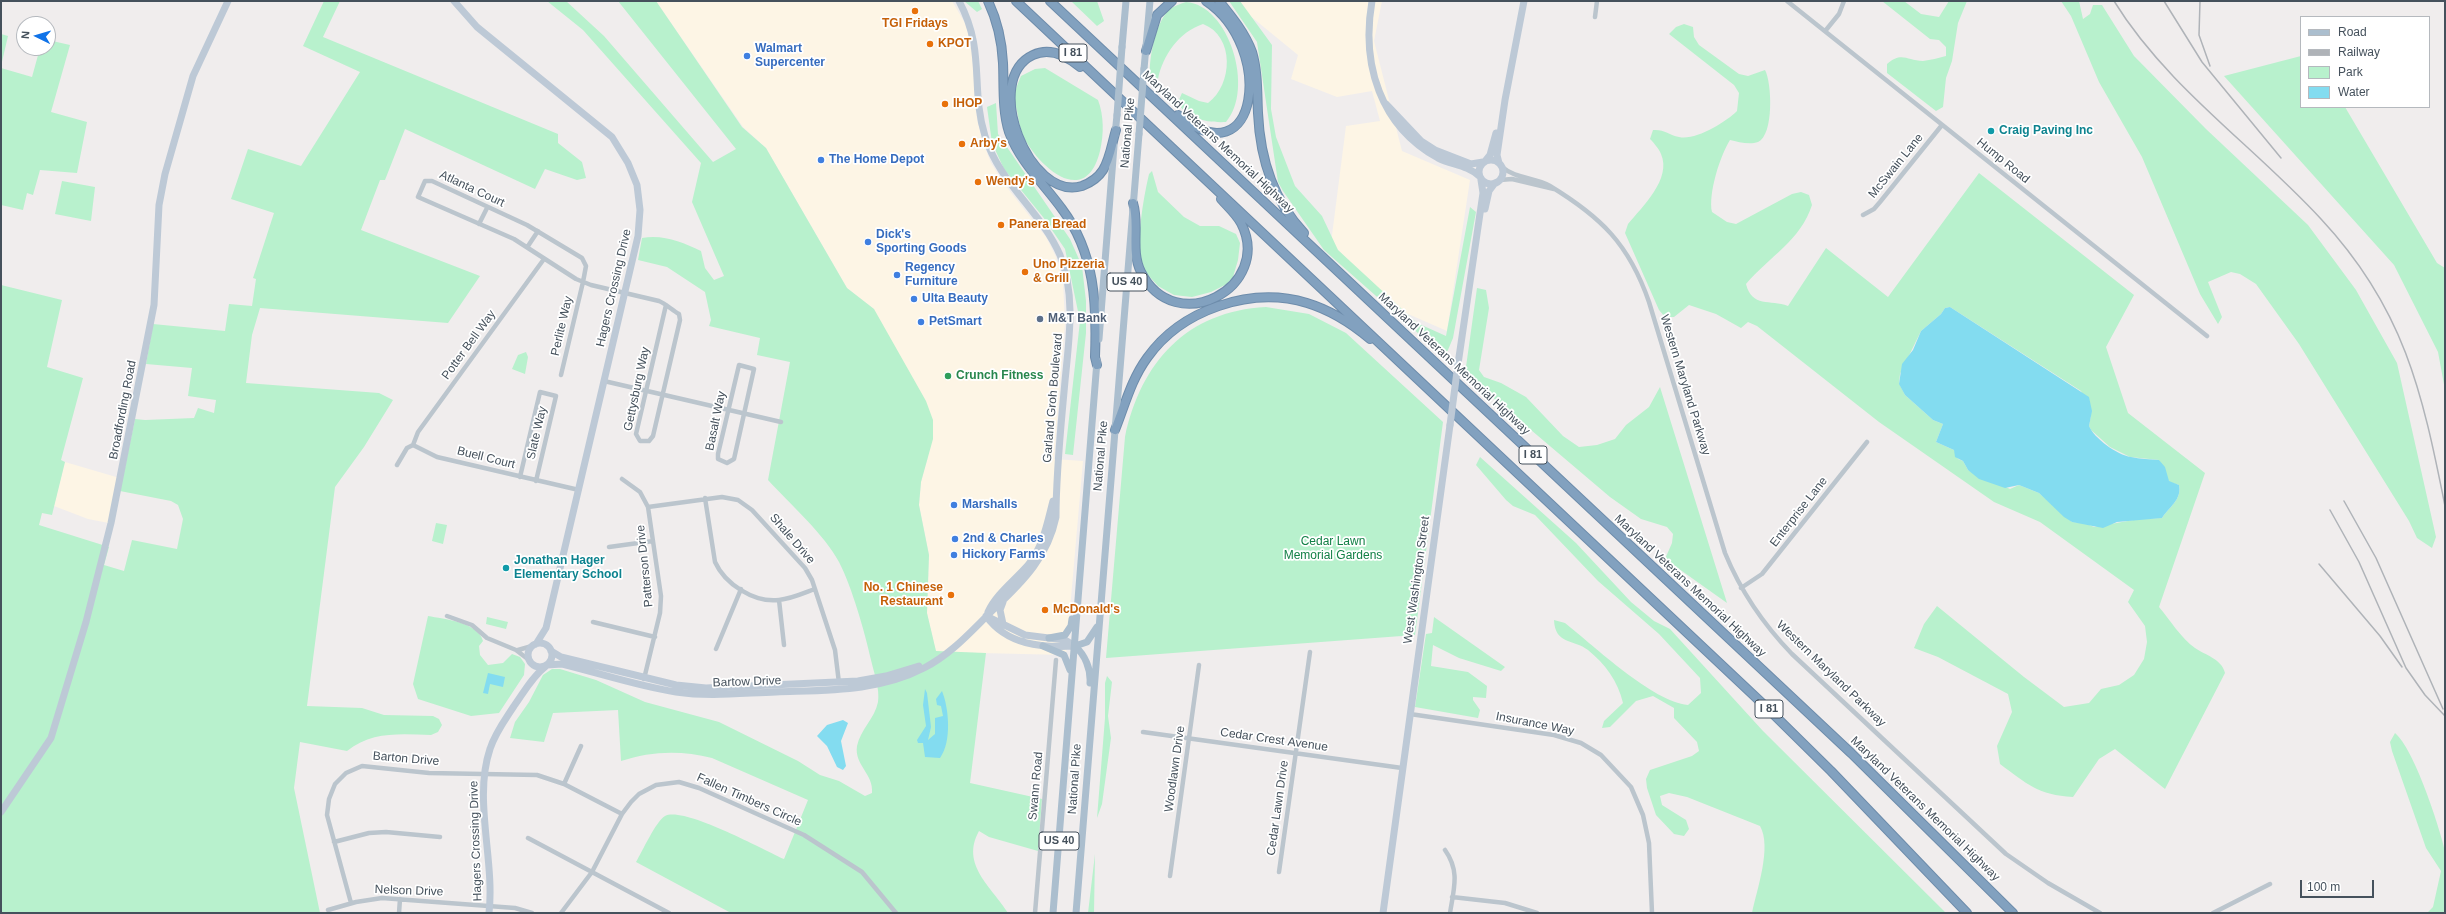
<!DOCTYPE html>
<style>
body{margin:0}
#map{position:relative;width:2446px;height:914px;overflow:hidden;background:#f0eded;font-family:Arial,sans-serif}
canvas{display:block}
.frame{position:absolute;inset:0;border:2px solid #45515c;pointer-events:none}
.legend{position:absolute;left:2300px;top:16px;width:130px;height:92px;box-sizing:border-box;background:#fff;border:1px solid #b5b9be;margin:0;padding:5px 7px;list-style:none;font-size:12px;color:#45515c}
.legend li{display:flex;align-items:center;gap:8px;height:20px}
.legend b{width:20px;border:1px solid #b5b9be}
.north{position:absolute;left:16px;top:16px;width:40px;height:40px;box-sizing:border-box;background:#fff;border:1px solid #b5b9be;border-radius:50%;rotate:275deg;font-size:11px;font-weight:700;line-height:16px;text-align:center;color:#45515c}
.north::after{content:'';display:block;margin:auto;width:14px;height:18px;background:#1073e8;clip-path:polygon(50% 0,100% 100%,50% 72%,0 100%)}
.scale{position:absolute;left:2300px;top:880px;width:74px;height:18px;box-sizing:border-box;border:2px solid #45515c;border-top:0;padding-left:5px;font-size:12px;line-height:14px;white-space:nowrap;color:#45515c;-webkit-text-stroke:3px #fff;paint-order:stroke}
</style>
<div id="map">
<canvas width="2446" height="914"></canvas>
<div class="frame"></div>
<ul class="legend">
<li><b style="height:5px;background:#abbece"></b>Road</li>
<li><b style="height:5px;background:#afb3b8"></b>Railway</li>
<li><b style="height:11px;background:#b8f1cd"></b>Park</li>
<li><b style="height:11px;background:#83dcf0"></b>Water</li>
</ul>
<div class="north">N</div>
<div class="scale">100 m</div>
</div>
<script>
const ctx = document.querySelector('canvas').getContext('2d');
ctx.lineJoin = 'round';
function fill(path, color) { ctx.fillStyle = color; ctx.fill(path, 'evenodd'); }
function stroke(path, color, width, dash) { ctx.strokeStyle = color; ctx.lineWidth = width; ctx.lineCap = dash ? 'butt' : 'round'; ctx.setLineDash(dash || []); ctx.stroke(path); }
function label(font, color, halo, rows, align = 'center') {
  ctx.font = font + ' Arial,sans-serif'; ctx.lineWidth = 3.5; ctx.setLineDash([]); ctx.textBaseline = 'middle'; ctx.strokeStyle = halo; ctx.fillStyle = color; for (const [text, x, y, turn = 0] of rows) {
    ctx.save(); ctx.translate(x, y); ctx.rotate((+turn || 0) * Math.PI / 180); ctx.textAlign = isNaN(turn) ? turn : align; if (halo) ctx.strokeText(text, 0, 0); ctx.fillText(text, 0, 0); ctx.restore();
  }
}
fill(new Path2D(`
 M656,1H952L955,6L966,25L972,52L977,119L982,140L991,163L1005,185L1046,237L1056,257L1063,281L1065,323L1054,459L1083,461L1066,655L936,652L927,613L929,555L919,505L921,482L928,457L874,309L847,288L766,148L743,127Z
 M1236,1H1382L1374,41L1402,151L1470,180L1447,331L1399,310L1331,243L1346,126L1380,121L1372,91L1337,97L1291,79L1298,55L1243,10Z
 M65,462L123,479L114,524L88,519L54,506Z`), '#fdf5e5');
fill(new Path2D(`
 M324,1H340L323,37L558,134V143L582,162L586,178L577,180L545,169L535,189L405,129L385,180H380L361,230L480,276L448,323L260,308L252,335L246,383L379,393L393,400L364,447L335,487L307,706L362,708L384,715L433,716L439,719L442,725L438,732L431,735C400,734 372,731 347,751L300,742L294,788L320,913H1V285L62,300L47,367L83,378L61,460L65,462L52,515L42,513L39,525L109,547L104,565L124,571L132,540L177,549L183,519L178,505L171,501L120,491L135,419L145,420L194,418L198,408L214,413L216,400L188,396L192,368L146,364L153,324L225,331L229,304L252,306L256,279L253,278L274,213L231,199L248,149L301,166L360,72L303,46Z
 M547,1H566L604,36L713,162L736,149L618,1H656L742,127L766,148L847,288L874,309L926,401L933,420V439L921,482L919,505L929,555L927,613L936,651L986,653L970,783L1042,799L1038,851L989,837L979,831C960,865 992,887 1008,913H731L636,862C642,852 656,821 665,816C684,806 763,850 784,859L808,800L712,758C681,750 651,751 621,761L618,710L553,713L544,742L510,738L515,722L529,702L543,675L552,669H560L596,680L645,702L719,722L798,761L820,775L839,781L865,796L872,793C874,774 854,765 857,746C860,730 875,718 878,702C880,689 874,673 871,660C865,633 852,587 839,562C825,535 789,503 768,480L790,362L757,355L760,338L709,326L711,320L705,292L667,267L638,260L642,238C663,234 682,242 701,251L705,268L714,280L724,276L692,202L701,163L583,30Z
 M964,1H978L982,9L977,12Z
 M1071,1H1097L1104,21L1097,26Z
 M1229,1H1240L1272,45L1271,109L1276,137L1295,186L1322,216L1338,250L1417,323L1446,336L1470,207L1476,212L1453,338L1445,357L1324,250L1283,191L1278,182L1257,42Z
 M1882,1H1904L1921,14L1939,17L1949,1H1967L1958,23L1952,61L1946,78L1943,107L1936,111L1887,73V64C1902,51 1907,61 1923,61C1931,60 1938,58 1946,56V47L1939,40L1930,39Z
 M2061,1H2079L2083,19L2090,14L2093,5H2102L2134,56L2206,129L2308,225L2356,290L2397,363L2436,537L2432,548L2417,538L2409,521L2299,344L2256,284L2240,274L2231,272L2208,282L2222,317L2218,324L2200,294L2142,157L2099,82L2071,16Z
 M1186,2C1229,5 1255,89 1226,122C1208,123 1185,119 1178,102L1182,93L1199,101L1208,103C1233,85 1235,36 1203,24C1179,32 1163,55 1158,79L1150,74C1149,57 1156,23 1168,11C1173,6 1180,4 1186,2Z
 M1684,24L1693,27L1694,37L1699,45L1739,74L1748,76L1765,70C1772,83 1774,135 1758,142C1750,145 1738,142 1730,140C1720,156 1708,194 1712,212L1727,222L1736,224L1792,194L1801,192L1809,195L1812,205C1801,240 1769,257 1746,284C1752,308 1770,299 1788,306L1826,248L1888,297L1979,173L2134,295L2106,347L2128,413L2205,473L2159,607C2170,620 2181,638 2195,648C2205,655 2222,659 2225,673L2165,789L2115,749L2099,759L2073,797C2038,795 2027,784 2000,764L1997,746L2012,712L2008,694L1938,657L1914,648L1924,624L1937,606L2024,677L2064,707L2089,703L2101,689L2119,685L2134,675L2144,659L2147,642L2145,626L2128,602L2134,590L2040,522L1994,502L1879,422L1757,326L1748,322L1741,328L1716,314L1689,305L1674,317H1665L1659,310L1625,233L1628,224C1642,207 1672,179 1661,154C1659,149 1654,143 1650,139L1653,130C1664,129 1669,135 1679,137C1695,141 1726,122 1737,111L1739,93L1734,85L1669,34L1676,27ZM1950,307L2081,391L2091,415L2089,426L2091,430L2110,447L2130,457L2159,460L2169,482L2179,485C2182,500 2169,507 2162,518L2139,519L2094,527L2085,523L2072,522L2039,493L2019,485L2010,489L1968,470L1963,461L1958,459L1954,450L1936,442L1943,424L1933,420L1905,395L1899,383L1900,374L1921,331L1941,314L1945,308Z
 M1,34L8,36L1,66Z
 M48,40L70,45L51,112L87,122L77,173L40,170L33,195L27,193L23,210L1,205V68L32,77L40,48H48Z
 M2301,56V107H2345L2437,263L2445,268V390L2438,352L2394,265L2224,76Z
 M1045,68L1098,100C1104,116 1104,134 1100,151C1086,208 1041,169 1024,138C1020,130 1019,120 1017,111C1016,106 1013,98 1015,93C1016,87 1019,81 1021,76L1035,69Z
 M996,103L998,134L1070,239L1082,266L1086,301V333L1073,455L1065,454L1080,321L1065,249L1043,217L1004,169L992,143L987,107Z
 M1152,171L1158,192L1184,217L1200,226H1219L1236,234L1240,243L1238,260L1233,277L1227,284L1211,292L1192,297L1174,295L1158,286L1139,265C1138,235 1142,204 1149,174Z
 M62,181L95,187L91,221L55,214Z
 M1477,288L1486,290L1489,308L1479,370L1484,377L1501,383L1526,397L1563,436L1579,447L1597,445L1615,439L1626,425L1649,407L1660,387L1727,603L1665,559L1672,543L1673,534L1667,527L1641,519L1610,497L1465,374Z
 M1266,307L1309,314L1346,333L1443,422L1415,635L1106,658L1125,437C1141,362 1187,311 1266,307Z
 M526,352L528,357L525,374L512,369L518,355Z
 M1480,457L1576,543L1631,602L1654,621L1670,629L1763,731L1946,913H1752C1757,889 1772,847 1760,826L1687,797L1669,793L1660,796L1662,805L1686,820L1689,829L1684,836L1674,834L1656,815L1647,788L1646,779L1650,770L1692,756L1699,751L1697,742L1674,718V708L1653,696L1636,701L1610,727L1602,728L1604,721L1623,703C1618,681 1605,664 1588,650C1574,639 1555,645 1554,620L1565,623C1594,646 1653,702 1688,705L1701,693L1700,678L1659,634L1598,581L1535,515L1513,506L1506,500L1476,465Z
 M436,523L447,525L443,544L432,541Z
 M428,616C444,619 478,622 483,641L479,646L480,655L488,665L503,663L512,654L520,657L525,664L524,675L499,713L471,716L418,699L413,684Z
 M487,617L508,622L506,629L486,624Z
 M1434,617L1505,667L1501,671L1459,658L1433,645L1431,666L1468,672L1487,686L1486,698L1473,697V700L1480,710L1478,718L1415,707L1426,634L1432,633Z
 M1107,676L1112,682L1108,716L1111,738L1102,804L1097,818L1105,718V683Z
 M2395,733C2414,749 2439,825 2445,851C2446,870 2445,894 2445,913H2427L2433,907L2441,871L2426,848L2392,751L2390,742Z
 M1095,854L1094,913H1088Z`), '#b8f1cd');
fill(new Path2D(`
 M1950,307L2089,397L2092,411L2089,426C2094,438 2117,455 2131,457C2140,459 2150,459 2159,460L2165,467L2169,481L2179,485C2182,500 2169,507 2162,518L2117,522L2103,528L2072,522L2064,517L2039,493L2019,485L2005,488L1979,479L1968,470L1963,461L1955,457L1954,450L1936,442L1943,424L1933,420L1905,395L1899,384L1902,364L1913,350L1921,331L1941,314L1945,308Z
 M488,673L505,677L503,687L490,684L488,694L483,693Z
 M925,689L927,693L931,727L928,740L935,734V718L943,716L941,706L937,705L936,699L942,691C949,708 952,742 940,758L925,757L923,743H918L917,740L926,726L923,705Z
 M843,720L848,723L841,741L846,766L843,770L837,767L827,746L817,736L827,725Z`), '#83dcf0');
const highway = new Path2D(`
 M988,1C997,20 1002,42 1003,63C1004,85 1002,110 1009,132C1020,162 1044,184 1062,209C1095,253 1097,304 1095,357L1097,365
 M1016,1L1764,705L1831,771L1967,913
 M1050,1L1851,753L2013,913
 M1219,1C1232,17 1245,33 1252,52C1258,72 1257,93 1258,113C1260,158 1273,200 1304,233
 M1146,51L1157,15L1172,1
 M1080,67C1067,56 1050,47 1033,55C981,79 1029,202 1082,186C1090,183 1098,178 1103,170C1110,159 1112,143 1116,130
 M1178,115C1259,181 1275,47 1206,1
 M1133,203C1140,225 1130,250 1141,272C1175,340 1274,287 1241,223C1236,214 1228,207 1221,199
 M1115,430C1125,405 1131,380 1147,358C1181,310 1250,286 1307,303C1330,310 1351,323 1370,339`);
stroke(highway, '#6d8cab', 10);
stroke(new Path2D(`
 M1787,1L2207,336
 M1595,17L1597,1
 M1826,30L1839,14L1844,1
 M1502,167C1516,179 1535,177 1550,186C1601,217 1629,244 1649,302L1725,553C1741,592 1763,624 1792,654L2006,854L2048,883L2100,913
 M1500,180L1512,179L1554,189
 M1863,215L1874,209L1880,202L1942,125
 M479,224L487,208
 M528,246L538,231
 M739,365L754,369L734,459L727,463L718,459V454Z
 M561,375L583,282L586,266L582,258L527,225L432,181H425L418,197L514,239L576,279L591,285L659,301C666,304 672,310 679,314L680,320L653,436L649,441H640L636,434L666,305
 M604,381L781,422
 M413,445L418,432L544,259
 M413,445L437,457L579,490
 M397,465L407,448L413,445
 M520,477L540,392L556,396L536,481
 M622,479L640,492L648,507L661,596L660,613L644,679
 M705,498L715,562C725,584 754,603 779,600C791,599 804,593 815,589
 M648,507L722,497L738,500L752,510L805,568L812,580L835,650L839,683
 M609,547L653,541
 M1741,588L1762,574L1867,442
 M779,600L784,645
 M447,616L472,625L487,638L516,650L529,660
 M593,622L655,637
 M716,649L741,589
 M518,650L532,646
 M1410,714L1554,735L1581,743L1601,755L1631,787L1643,815L1649,843L1652,913
 M1143,732L1402,768
 M564,784L581,746
 M528,838L669,913
 M334,842L369,833L386,832L440,837
 M1445,850C1460,871 1454,888 1450,913
 M1279,872L1310,652
 M1170,876L1199,665
 M1452,897L1505,903L1537,913
 M351,903L327,815L329,799L335,784L346,773L362,766L429,773L537,775L564,784L622,814
 M328,910L356,902L382,898L515,908L532,913
 M399,913L400,899
 M561,913L592,872L622,814L631,802L639,794L656,785L679,782L699,788L804,835L862,872L896,913
 M1035,913L1056,660
 M2213,913L2270,884`), '#bbc5cd', 4.5);
stroke(new Path2D(`
 M454,1L477,27L612,137L628,163L637,185L640,210L638,236L546,628L536,644
 M1372,1C1361,64 1380,126 1438,158C1452,165 1467,165 1479,176
 M1386,104L1421,141L1435,150L1471,164L1483,162
 M1479 172a12 12 0 1 1 24 0a12 12 0 1 1-24 0Z
 M1486,160L1490,155L1496,133
 M1499,163L1497,155L1505,100L1524,1
 M1485,209L1489,191L1495,183
 M1458,364L1483,193L1481,180
 M988,612C996,594 1015,580 1028,565C1043,547 1047,524 1053,501
 M986,616C1007,645 1041,648 1075,646
 M986,616L1025,635L1065,640L1075,646
 M1003,624L1000,610L1003,602
 M528 655a12 12 0 1 1 24 0a12 12 0 1 1-24 0Z
 M551,651L561,657L676,685L706,688L858,681L886,676L919,666
 M547,665L562,664C599,673 638,686 676,692C709,697 743,693 776,692C826,690 878,692 924,668C953,653 972,630 995,608C1024,581 1048,556 1056,517C1056,471 1061,426 1065,381C1069,339 1076,295 1060,255C1041,211 999,183 985,136C970,88 986,51 959,1
 M1,812L51,738L86,622L111,523L154,305L159,205L165,174L193,76L228,1
 M489,913C495,860 473,799 490,749C495,733 505,720 514,706C524,692 532,677 546,666
 M1383,913L1450,425`), '#bdc9d6', 7);
stroke(new Path2D(`
 M1122,47L1126,1
 M1144,69L1150,1
 M1115,135L1117,115
 M1099,339L1114,146
 M1049,638L1065,635L1071,626L1072,619
 M1043,646L1064,655L1070,670
 M1075,646C1085,655 1091,669 1090,683
 M1075,646L1087,642L1097,627
 M1053,913L1097,361
 M1076,913L1139,134`), '#abbece', 7);
stroke(highway, '#82a1bf', 8);
stroke(new Path2D(`
 M2114,1C2167,87 2254,146 2321,219C2404,308 2422,391 2445,506
 M2164,1L2202,62L2281,158
 M2200,1L2199,35L2210,66
 M2344,501L2376,558L2443,709
 M2330,510L2359,562L2406,668L2425,695L2445,716
 M2319,564L2380,636L2402,667`), '#afb3b8', 1.5);
stroke(new Path2D(`
 M1450,425L1458,364`), '#bdc9d6', 7);
stroke(new Path2D(`
 M1117,115L1122,47
 M1139,134L1144,69`), '#abbece', 7);
for (const [x, y, r, color] of [
 [915,11,4,"#e8710a"],
 [930,44,4,"#e8710a"],
 [747,56,4,"#3f7fe0"],
 [945,104,4,"#e8710a"],
 [1991,131,4,"#0f9aa8"],
 [962,144,4,"#e8710a"],
 [821,160,4,"#3f7fe0"],
 [978,182,4,"#e8710a"],
 [1001,225,4,"#e8710a"],
 [868,242,4,"#3f7fe0"],
 [1025,272,4,"#e8710a"],
 [897,275,4,"#3f7fe0"],
 [914,299,4,"#3f7fe0"],
 [1040,319,4,"#5c6f8a"],
 [921,322,4,"#3f7fe0"],
 [948,376,4,"#2e9e5b"],
 [954,505,4,"#3f7fe0"],
 [955,539,4,"#3f7fe0"],
 [954,555,4,"#3f7fe0"],
 [506,568,4,"#0f9aa8"],
 [951,595,4,"#e8710a"],
 [1045,610,4,"#e8710a"]
]) { const dot = new Path2D(); dot.arc(x, y, r, 0, 2 * Math.PI); ctx.fillStyle = color; ctx.fill(dot); stroke(dot, '#fff', 1.5); }
for (const [x, y, w] of [
 [1073,53,28],
 [1127,282,40],
 [1533,455,28],
 [1769,709,28],
 [1059,841,40]
]) { const box = new Path2D(); box.roundRect(x - w / 2, y - 9, w, 18, 3); ctx.fillStyle = '#fff'; ctx.fill(box); stroke(box, '#45515c', 1); }
label('bold 11px', '#45515c', null, [
 ["I 81",1073,53],
 ["US 40",1127,282],
 ["I 81",1533,455],
 ["I 81",1769,709],
 ["US 40",1059,841]
]);
label('bold 12px', '#c56008', '#fff', [
 ["TGI Fridays",915,24,"center"],
 ["KPOT",938,44],
 ["IHOP",953,104],
 ["Arby's",970,144],
 ["Wendy's",986,182],
 ["Panera Bread",1009,225],
 ["Uno Pizzeria",1033,265],
 ["& Grill",1033,279],
 ["No. 1 Chinese",943,588,"right"],
 ["Restaurant",943,602,"right"],
 ["McDonald's",1053,610]
], 'left');
label('bold 12px', '#366cbe', '#fff', [
 ["Walmart",755,49],
 ["Supercenter",755,63],
 ["The Home Depot",829,160],
 ["Dick's",876,235],
 ["Sporting Goods",876,249],
 ["Regency",905,268],
 ["Furniture",905,282],
 ["Ulta Beauty",922,299],
 ["PetSmart",929,322],
 ["Marshalls",962,505],
 ["2nd & Charles",963,539],
 ["Hickory Farms",962,555]
], 'left');
label('bold 12px', '#0d838f', '#fff', [
 ["Craig Paving Inc",1999,131],
 ["Jonathan Hager",514,561],
 ["Elementary School",514,575]
], 'left');
label('12px', '#45515c', '#fff', [
 ["National Pike",1128,133,-85],
 ["Maryland Veterans Memorial Highway",1218,142,43],
 ["Hump Road",2003,161,39],
 ["McSwain Lane",1896,166,-51],
 ["Atlanta Court",472,189,25],
 ["Hagers Crossing Drive",614,288,-77],
 ["Perlite Way",562,326,-77],
 ["Potter Bell Way",469,345,-54],
 ["Maryland Veterans Memorial Highway",1454,364,43],
 ["Western Maryland Parkway",1685,385,73],
 ["Gettysburg Way",637,389,-78],
 ["Garland Groh Boulevard",1053,398,-85],
 ["Broadfording Road",123,410,-79],
 ["Basalt Way",716,421,-78],
 ["Slate Way",537,433,-77],
 ["National Pike",1101,456,-85],
 ["Buell Court",486,458,14],
 ["Enterprise Lane",1799,512,-52],
 ["Shale Drive",792,539,49],
 ["Patterson Drive",645,566,-96],
 ["West Washington Street",1417,580,-82],
 ["Maryland Veterans Memorial Highway",1690,586,43],
 ["Western Maryland Parkway",1831,674,44],
 ["Bartow Drive",747,682,-2],
 ["Insurance Way",1535,724,11],
 ["Cedar Crest Avenue",1274,740,8],
 ["Barton Drive",406,759,5],
 ["Woodlawn Drive",1175,769,-82],
 ["National Pike",1075,779,-86],
 ["Swann Road",1036,786,-85],
 ["Fallen Timbers Circle",749,800,24],
 ["Cedar Lawn Drive",1278,808,-82],
 ["Maryland Veterans Memorial Highway",1925,809,44],
 ["Hagers Crossing Drive",476,841,-92],
 ["Nelson Drive",409,891,2]
]);
label('bold 12px', '#4e5e75', '#fff', [
 ["M&T Bank",1048,319]
], 'left');
label('bold 12px', '#27864d', '#fff', [
 ["Crunch Fitness",956,376]
], 'left');
label('12px', '#128046', '#fff', [
 ["Cedar Lawn",1333,542],
 ["Memorial Gardens",1333,556]
]);
</script>
